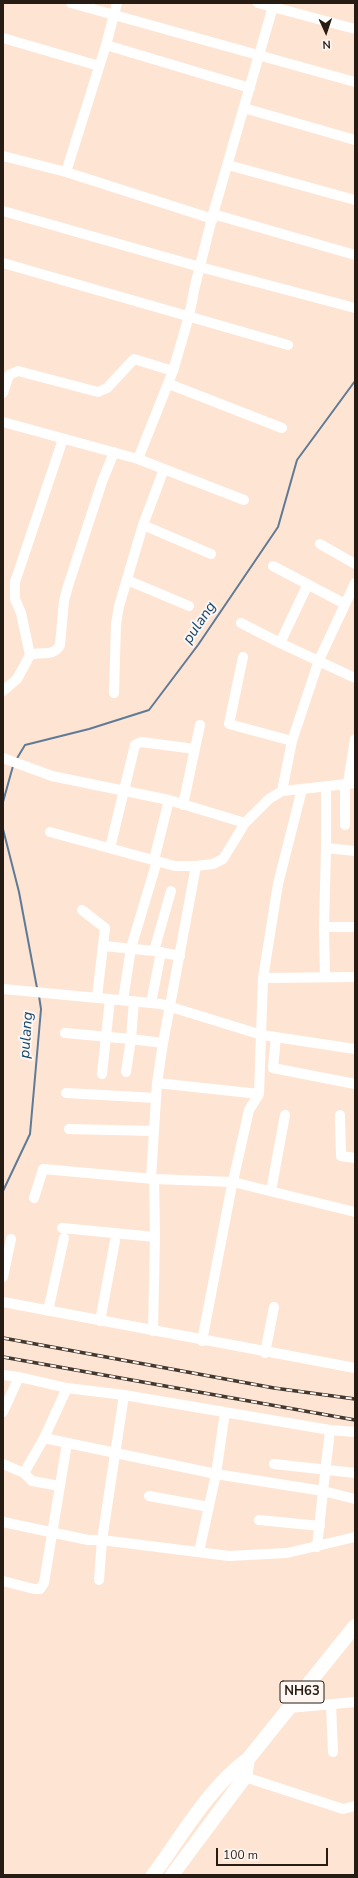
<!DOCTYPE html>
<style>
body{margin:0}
#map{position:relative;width:358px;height:1878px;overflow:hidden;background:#fee5d3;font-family:"Nunito Sans",sans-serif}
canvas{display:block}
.frame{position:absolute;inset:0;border:4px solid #271c14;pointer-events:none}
.north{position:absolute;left:306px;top:12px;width:40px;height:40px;-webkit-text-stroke:3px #fdf6f2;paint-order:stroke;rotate:177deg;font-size:11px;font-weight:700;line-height:16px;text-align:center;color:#271c14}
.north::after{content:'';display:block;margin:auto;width:14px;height:18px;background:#271c14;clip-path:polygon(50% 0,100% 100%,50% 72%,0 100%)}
.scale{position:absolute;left:216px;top:1848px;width:112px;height:18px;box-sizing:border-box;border:2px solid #271c14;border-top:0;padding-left:5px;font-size:12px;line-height:14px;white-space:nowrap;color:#271c14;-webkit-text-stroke:3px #fdf6f2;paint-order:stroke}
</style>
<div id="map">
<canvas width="358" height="1878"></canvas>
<div class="frame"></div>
<div class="north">N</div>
<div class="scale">100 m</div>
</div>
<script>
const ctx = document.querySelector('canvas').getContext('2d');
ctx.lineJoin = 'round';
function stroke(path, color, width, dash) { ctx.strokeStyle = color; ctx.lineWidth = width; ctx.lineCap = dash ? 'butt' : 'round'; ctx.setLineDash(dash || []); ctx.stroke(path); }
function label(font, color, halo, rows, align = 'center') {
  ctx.font = font + ' "Nunito Sans",sans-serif'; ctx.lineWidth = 4; ctx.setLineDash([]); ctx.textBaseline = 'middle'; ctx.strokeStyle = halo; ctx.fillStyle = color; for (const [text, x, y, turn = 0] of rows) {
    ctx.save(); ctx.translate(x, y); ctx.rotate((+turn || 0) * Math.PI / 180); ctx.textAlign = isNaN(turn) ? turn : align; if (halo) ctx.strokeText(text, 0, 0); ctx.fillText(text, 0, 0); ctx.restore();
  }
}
stroke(new Path2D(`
 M16,760L25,745L89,729L149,710L198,645L278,527L297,460L355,381
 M3,802L13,766
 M3,829L19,892L37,988
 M3,1191L30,1134L41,1009L39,996`), '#5e7a96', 2);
stroke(new Path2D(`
 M71,3L355,82
 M258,3L355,29
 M3,38L99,66
 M106,45L117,3
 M244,108L355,140
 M3,156L66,172L106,45L250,88
 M228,165L355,200
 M66,172L213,219
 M3,211L200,267L355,308
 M213,214L355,255
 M3,263L288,345
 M169,384L282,428
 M3,393L9,375L18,371L98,392L107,388L134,359L173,371
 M3,422L138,459L244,500
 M138,459L173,371L189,316L195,286L213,214L274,3
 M143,525L211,554
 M320,544L355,564
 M273,566L345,604
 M127,580L189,606
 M307,586L280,643L355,678
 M241,623L280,643
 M30,655C41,651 54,657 60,645L64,601L68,586L102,482L114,452
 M243,657L229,724L292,741
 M3,691L17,679L30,655L21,613L15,599V582L63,439
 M114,693L116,624L119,606L143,525L164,469
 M3,758L52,776L169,800
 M348,783L355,739
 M345,784V825
 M326,786V848L355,851
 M302,789L355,783
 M282,791L292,741L319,660L355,583
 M183,805L200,725
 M50,832L175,866H196
 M110,848L135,745L141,742L195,749
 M154,860L169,800L245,823
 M82,910L105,928L97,997
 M324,927H355
 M104,946L154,951L180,956
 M154,951L171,891
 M325,977L324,927L326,848
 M3,989L161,1004L262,1035L355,1049
 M123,1000L131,948L157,861
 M134,1001L131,1039L163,1043
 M151,1003L161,952
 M65,1033L131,1039L126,1072
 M276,1037L273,1068L355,1084
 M102,1074L110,999
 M157,1083L163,1043L196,866L213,864L223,859L245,823L269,799L282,791L302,789L278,884L263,978
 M66,1093L156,1098
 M259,1094L263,978L355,977
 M340,1115L341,1156L355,1158
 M69,1129L153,1131
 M151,1178L157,1083L259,1094L249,1110L231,1190L202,1341
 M154,1179L233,1182L355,1212
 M271,1191L285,1115
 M34,1198L43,1169L154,1179L155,1237
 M62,1228L155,1237L153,1331
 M3,1277L11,1239
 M3,1302L355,1368
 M48,1311L64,1238
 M100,1321L115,1241
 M265,1353L274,1307
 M3,1375L19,1377
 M3,1412L19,1377L67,1388L124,1395L330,1430L355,1432
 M330,1430L323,1491L355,1499
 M44,1438L67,1388
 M3,1464L24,1473L44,1438L216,1474L323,1491L317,1547
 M274,1464L355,1473
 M24,1473L32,1481L60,1486
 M149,1496L209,1507
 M259,1520L320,1526
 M3,1522L88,1540H102L229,1556L287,1553L355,1537
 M199,1552L216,1474L225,1412
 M99,1580L102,1540L124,1395
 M3,1581L34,1589H40L44,1583L67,1443
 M331,1705L333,1752
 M289,1708L355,1702
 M240,1773L245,1777L343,1809L355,1806`), '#fff', 10);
stroke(new Path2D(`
 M153,1875C182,1836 209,1787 248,1759L355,1626
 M172,1875L245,1777L248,1759`), '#fff', 14);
const rail = new Path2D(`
 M3,1338L274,1388L355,1399
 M3,1357L355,1420`);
stroke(rail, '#44382e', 3.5);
stroke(rail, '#fdf6f2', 2, [6]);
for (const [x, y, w] of [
 [302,1692,44]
]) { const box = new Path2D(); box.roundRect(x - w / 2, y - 11, w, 22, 3); ctx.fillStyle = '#fdf6f2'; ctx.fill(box); stroke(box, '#271c14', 1); }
label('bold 13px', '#271c14', null, [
 ["NH63",302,1692]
]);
label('italic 15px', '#124770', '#fdf6f2', [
 ["pulang",200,623,-56],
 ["pulang",27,1035,-86]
]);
</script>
